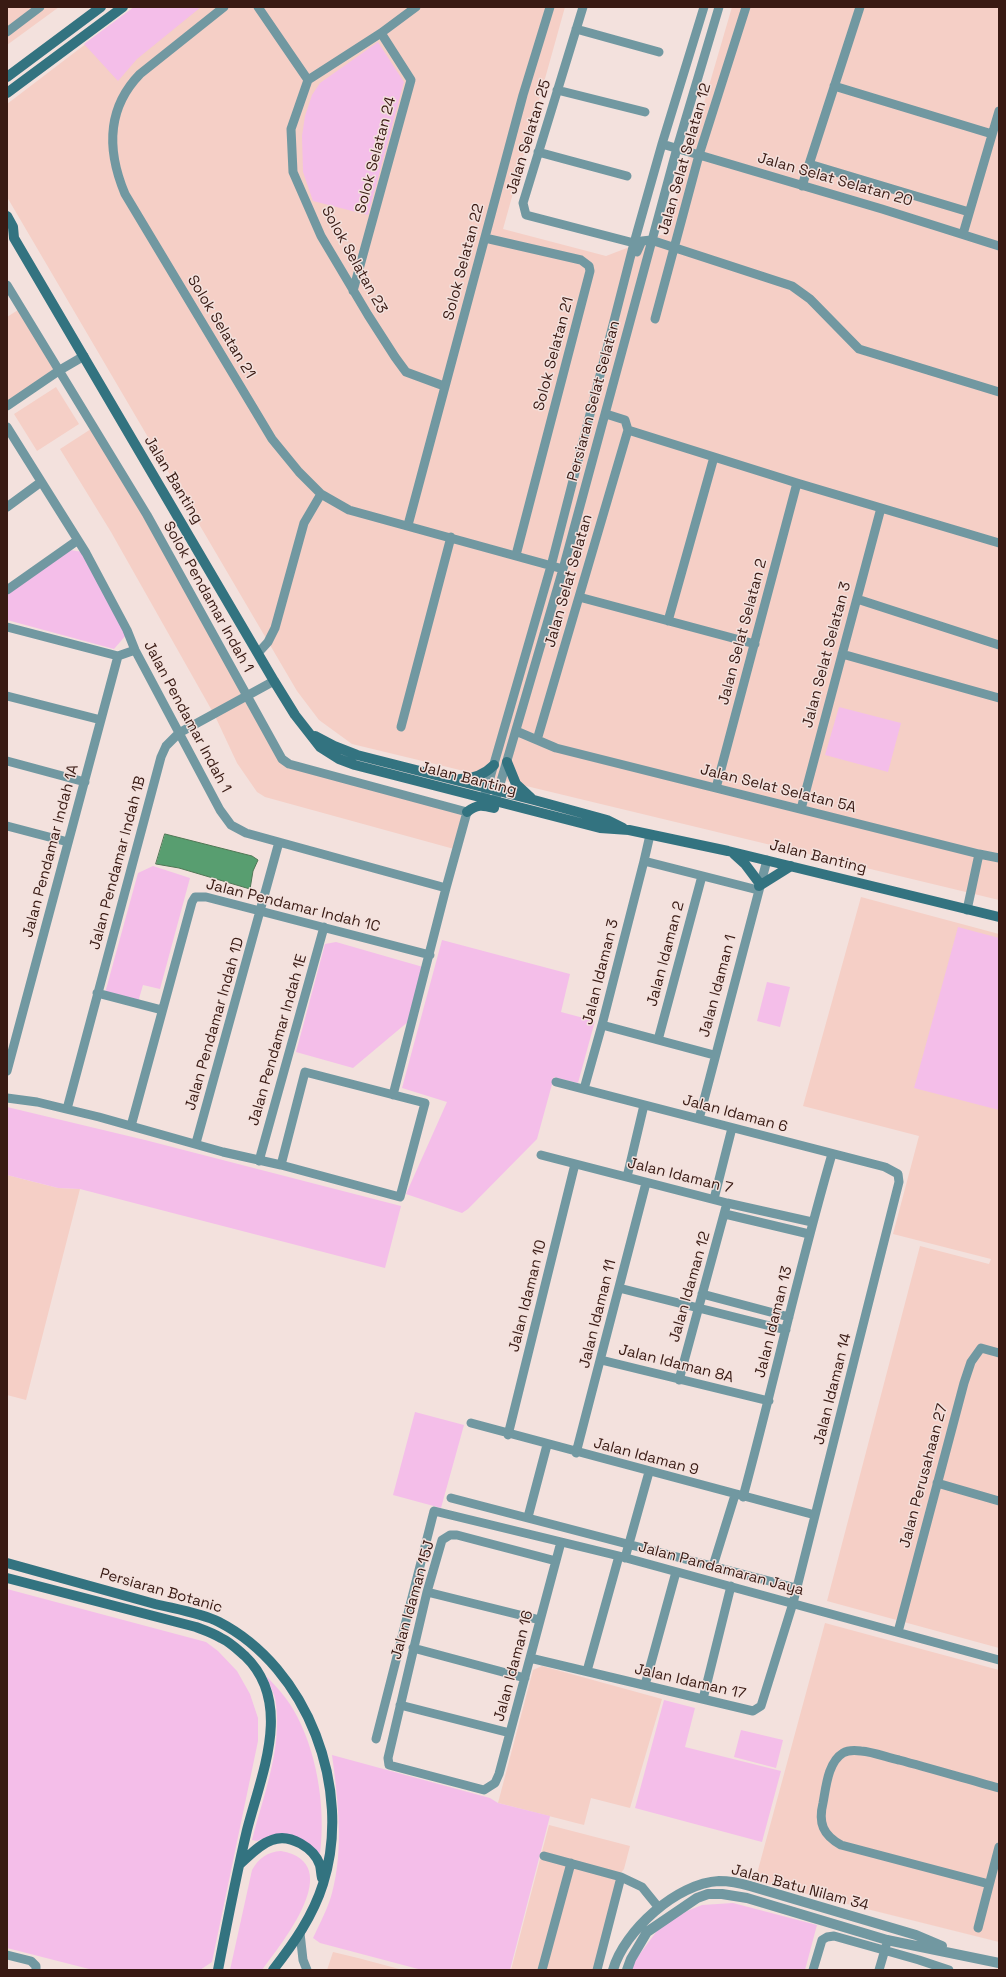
<!DOCTYPE html>
<style>
body{margin:0}
#map{position:relative;width:1006px;height:1977px;overflow:hidden;background:#f3e1dd;font-family:"Space Grotesk",sans-serif}
canvas{display:block}
.frame{position:absolute;inset:0;border:8px solid #391a13;pointer-events:none}
</style>
<div id="map">
<canvas width="1006" height="1977"></canvas>
<div class="frame"></div>
</div>
<script>
const ctx = document.querySelector('canvas').getContext('2d');
ctx.lineJoin = 'round';
function fill(path, color) { ctx.fillStyle = color; ctx.fill(path, 'evenodd'); }
function stroke(path, color, width, dash) { ctx.strokeStyle = color; ctx.lineWidth = width; ctx.lineCap = dash ? 'butt' : 'round'; ctx.setLineDash(dash || []); ctx.stroke(path); }
function label(font, color, halo, rows, align = 'center') {
  ctx.font = font + ' "Space Grotesk",sans-serif'; ctx.lineWidth = 3; ctx.setLineDash([]); ctx.textBaseline = 'middle'; ctx.strokeStyle = halo; ctx.fillStyle = color; for (const [text, x, y, turn = 0] of rows) {
    ctx.save(); ctx.translate(x, y); ctx.rotate((+turn || 0) * Math.PI / 180); ctx.textAlign = isNaN(turn) ? turn : align; if (halo) ctx.strokeText(text, 0, 0); ctx.fillText(text, 0, 0); ctx.restore();
  }
}
fill(new Path2D(`
 M7,7H59L7,45Z
 M134,7H565L503,229L606,256L666,233L732,7H999V900L352,744L319,720L297,691L7,197V104Z
 M18,310L55,369L7,402V317Z
 M56,387L79,424L37,451L14,414Z
 M91,429L146,519L280,761L464,814L454,849L265,797L257,792L237,763L215,716L111,532L60,449Z
 M861,897L999,934V1648L827,1601L920,1246L989,1264L991,1259L893,1234L919,1136L803,1106Z
 M7,1175L58,1188L80,1189L26,1400L7,1395Z
 M825,1623L999,1670V1942L755,1881Z
 M542,1666L662,1699L630,1808L591,1798L584,1825L498,1803L533,1670Z
 M549,1825L630,1846L624,1869L620,1874L594,1970H511Z
 M333,1952L358,1958L403,1970H327Z`), '#f5cfc6');
fill(new Path2D(`
 M134,7H201L137,59L118,81L84,44Z
 M378,42L404,82L368,215L313,201L303,172L302,136L305,116L312,95L320,83Z
 M70,550L83,552L127,634L114,649L7,620V595Z
 M839,707L901,723L888,772L825,755Z
 M153,866L190,878L160,989L143,985L138,1002L105,993L138,873Z
 M958,927L999,938V1110L914,1088Z
 M442,940L570,974L561,1012L595,1021L578,1083L554,1077L537,1139L468,1209L462,1213L406,1194L447,1102L402,1088Z
 M336,942L423,967L409,1021L353,1068L296,1052L325,944Z
 M767,982L790,987L780,1027L757,1021Z
 M7,1107L145,1140L401,1206L385,1268L80,1189L58,1188L7,1175Z
 M415,1412L464,1425L441,1508L393,1495Z
 M7,1589L206,1642L218,1651L237,1671L250,1694L258,1718V1741L212,1962L200,1970H93L7,1948Z
 M266,1676C276,1686 286,1697 293,1709C317,1750 326,1807 320,1854L305,1842L272,1835L257,1841L252,1840C263,1797 282,1749 276,1704C275,1695 270,1685 266,1676Z
 M664,1700L695,1708L685,1747L781,1771L762,1842L635,1808Z
 M741,1730L783,1740L776,1768L734,1757Z
 M332,1755L490,1798L498,1803L550,1816L510,1970H422L320,1943L313,1938C320,1923 328,1908 332,1893C344,1849 338,1800 332,1755Z
 M281,1851C348,1863 281,1944 262,1970H230L252,1870C259,1858 267,1852 281,1851Z
 M733,1903L817,1925L805,1970H630L631,1966L659,1928L687,1911L702,1905Z`), '#f4bee9');
const water = new Path2D(`
 M165,834L252,856L258,860L253,871L250,889L179,868L156,864Z`);
fill(water, '#589e70');
stroke(water, '#4f7654', 1);
stroke(new Path2D(`
 M224,7L140,74C106,109 107,151 125,194L272,439L299,472L321,494L349,510L563,569
 M258,7L308,80
 M416,7L381,33L308,80L291,129L293,172L321,236L368,315L395,357L406,372L444,386
 M583,7L523,203L526,215L634,243
 M576,29L659,52
 M7,32L40,7
 M834,86L992,134
 M557,90L645,112
 M662,144L882,209L999,246
 M538,152L627,176
 M809,164L969,212
 M802,186L860,7
 M963,234L999,111
 M485,238L581,260L589,266L590,271L516,555
 M637,252L642,241L651,240L792,286L810,299L859,349L999,392
 M7,285L147,515L282,759L289,764L467,812L446,888L393,1095
 M353,291L411,80L381,33
 M655,319L699,155L746,7
 M7,406L60,370L84,356
 M606,414L625,420L628,430L797,483L999,543
 M7,427L86,553L127,630L135,650L220,810L231,825L246,833L446,888
 M7,507L41,482
 M408,525L523,95L550,7
 M7,590L78,540
 M579,597L755,644
 M857,599L999,645
 M668,621L714,457
 M7,627L118,656
 M258,653L268,642L275,628L304,523L321,494
 M842,654L999,698
 M7,696L101,720
 M401,727L451,537
 M516,731L556,748L979,854L967,910
 M537,740L628,430
 M7,761L85,782
 M716,788L797,483
 M485,795L551,566L634,243L662,144L704,7
 M496,798L563,569L677,148L719,7
 M801,809L881,508
 M7,826L68,842
 M979,854L999,858
 M644,861L650,835
 M97,993L162,1010
 M602,1025L714,1055
 M658,1040L702,876
 M7,1071L118,656L135,650
 M584,1089L602,1025L644,861L758,890
 M7,1098L37,1102L99,1117L223,1152L281,1165L400,1197L425,1103L305,1072L281,1165
 M67,1109L161,757L166,746L179,733L274,681
 M699,1119L767,860
 M131,1126L192,902L195,897H206L430,955
 M196,1143L279,842
 M541,1155L727,1203L812,1222
 M259,1161L324,927
 M627,1177L644,1105
 M714,1199L732,1128
 M725,1214L809,1234
 M619,1288L786,1330
 M702,1294L789,1317
 M601,1360L769,1401
 M679,1380L727,1203
 M471,1423L815,1515
 M508,1435L575,1164
 M576,1453L646,1183
 M937,1483L999,1501
 M743,1497C774,1383 799,1267 832,1154
 M451,1498L796,1588
 M528,1517L547,1445
 M625,1558L649,1472
 M556,1561L457,1535H450L442,1540L427,1592L388,1758L389,1765L484,1790L495,1783L499,1774L561,1542
 M713,1566L735,1495
 M427,1592L540,1620
 M898,1632L964,1383L971,1362L981,1348L999,1353
 M413,1648L525,1678
 M530,1658L753,1711L761,1706L793,1603L899,1182L898,1174L885,1167L556,1082
 M587,1671L619,1556
 M645,1685L676,1572
 M703,1699L731,1586
 M400,1705L510,1733
 M376,1739L434,1511L619,1556L999,1660
 M544,1856L621,1877L642,1887L659,1908
 M989,1884L841,1845C823,1835 818,1823 823,1803C826,1787 828,1762 843,1753C848,1750 854,1750 861,1751C873,1752 886,1757 899,1760C933,1769 966,1779 999,1788
 M978,1928L999,1847
 M300,1933L303,1960L307,1970
 M7,1955L31,1961L36,1966V1970
 M542,1970L571,1863
 M597,1970L621,1877
 M813,1970L822,1940L827,1937L834,1936L919,1960L949,1970
 M879,1970L886,1946`), '#7198a1', 9);
stroke(new Path2D(`
 M613,1970C624,1931 677,1883 719,1881C730,1881 740,1883 750,1886L916,1935L942,1946
 M627,1970L631,1959L647,1932L697,1898L708,1894H722L747,1898L887,1940L999,1963`), '#7198a1', 10);
stroke(new Path2D(`
 M7,77L101,7
 M7,93L123,7
 M7,216L13,227L14,238L274,681L295,715L320,747L339,759L355,765L600,828L629,830L728,851L999,917
 M315,736L334,746L357,755L534,800L607,820L623,828
 M507,762L516,784L531,798
 M460,779C474,779 484,775 494,765
 M467,812C477,804 482,805 494,808
 M734,854L745,864L760,884
 M759,886L791,866
 M7,1563C56,1577 106,1590 155,1604C175,1609 201,1613 219,1622C308,1668 353,1789 323,1884C313,1916 294,1943 273,1970
 M7,1578L196,1627C204,1630 213,1633 221,1638C230,1642 237,1649 245,1656C294,1703 261,1775 247,1830C236,1876 227,1923 218,1970
 M240,1864C250,1855 260,1844 272,1840C290,1833 314,1848 320,1865C321,1869 321,1874 322,1878`), '#337380', 10);
label('15px', '#391a13', '#f3e1dd', [
 ["Jalan Selatan 25",529,137,-73],
 ["Solok Selatan 24",376,155,-75],
 ["Jalan Selat Selatan 12",685,159,-74],
 ["Jalan Selat Selatan 20",835,180,16],
 ["Solok Selatan 23",354,260,61],
 ["Solok Selatan 22",464,262,-75],
 ["Solok Selatan 21",221,327,59],
 ["Solok Selatan 21",554,354,-75],
 ["Persiaran Selat Selatan",594,401,-75],
 ["Jalan Banting",173,480,59],
 ["Jalan Selat Selatan",569,581,-74],
 ["Solok Pendamar Indah 1",208,597,61],
 ["Jalan Selat Selatan 2",743,632,-75],
 ["Jalan Selat Selatan 3",827,655,-75],
 ["Jalan Pendamar Indah 1",187,717,62],
 ["Jalan Banting",468,779,14],
 ["Jalan Selat Selatan 5A",778,789,14],
 ["Jalan Pendamar Indah 1A",51,851,-75],
 ["Jalan Banting",818,857,14],
 ["Jalan Pendamar Indah 1B",118,863,-75],
 ["Jalan Pendamar Indah 1C",293,906,14],
 ["Jalan Idaman 2",666,954,-75],
 ["Jalan Idaman 3",601,972,-76],
 ["Jalan Idaman 1",718,986,-75],
 ["Jalan Pendamar Indah 1D",215,1024,-74],
 ["Jalan Pendamar Indah 1E",278,1040,-74],
 ["Jalan Idaman 6",735,1114,15],
 ["Jalan Idaman 7",680,1176,14],
 ["Jalan Idaman 12",690,1287,-74],
 ["Jalan Idaman 10",528,1296,-76],
 ["Jalan Idaman 11",598,1314,-76],
 ["Jalan Idaman 13",774,1322,-76],
 ["Jalan Idaman 8A",676,1364,14],
 ["Jalan Idaman 14",833,1389,-76],
 ["Jalan Idaman 9",646,1457,15],
 ["Jalan Perusahaan 27",924,1476,-75],
 ["Jalan Pandamaran Jaya",721,1569,15],
 ["Persiaran Botanic",161,1591,16],
 ["Jalan Idaman 15J",413,1600,-74],
 ["Jalan Idaman 16",514,1666,-75],
 ["Jalan Idaman 17",690,1682,13],
 ["Jalan Batu Nilam 34",800,1888,15]
]);
</script>
